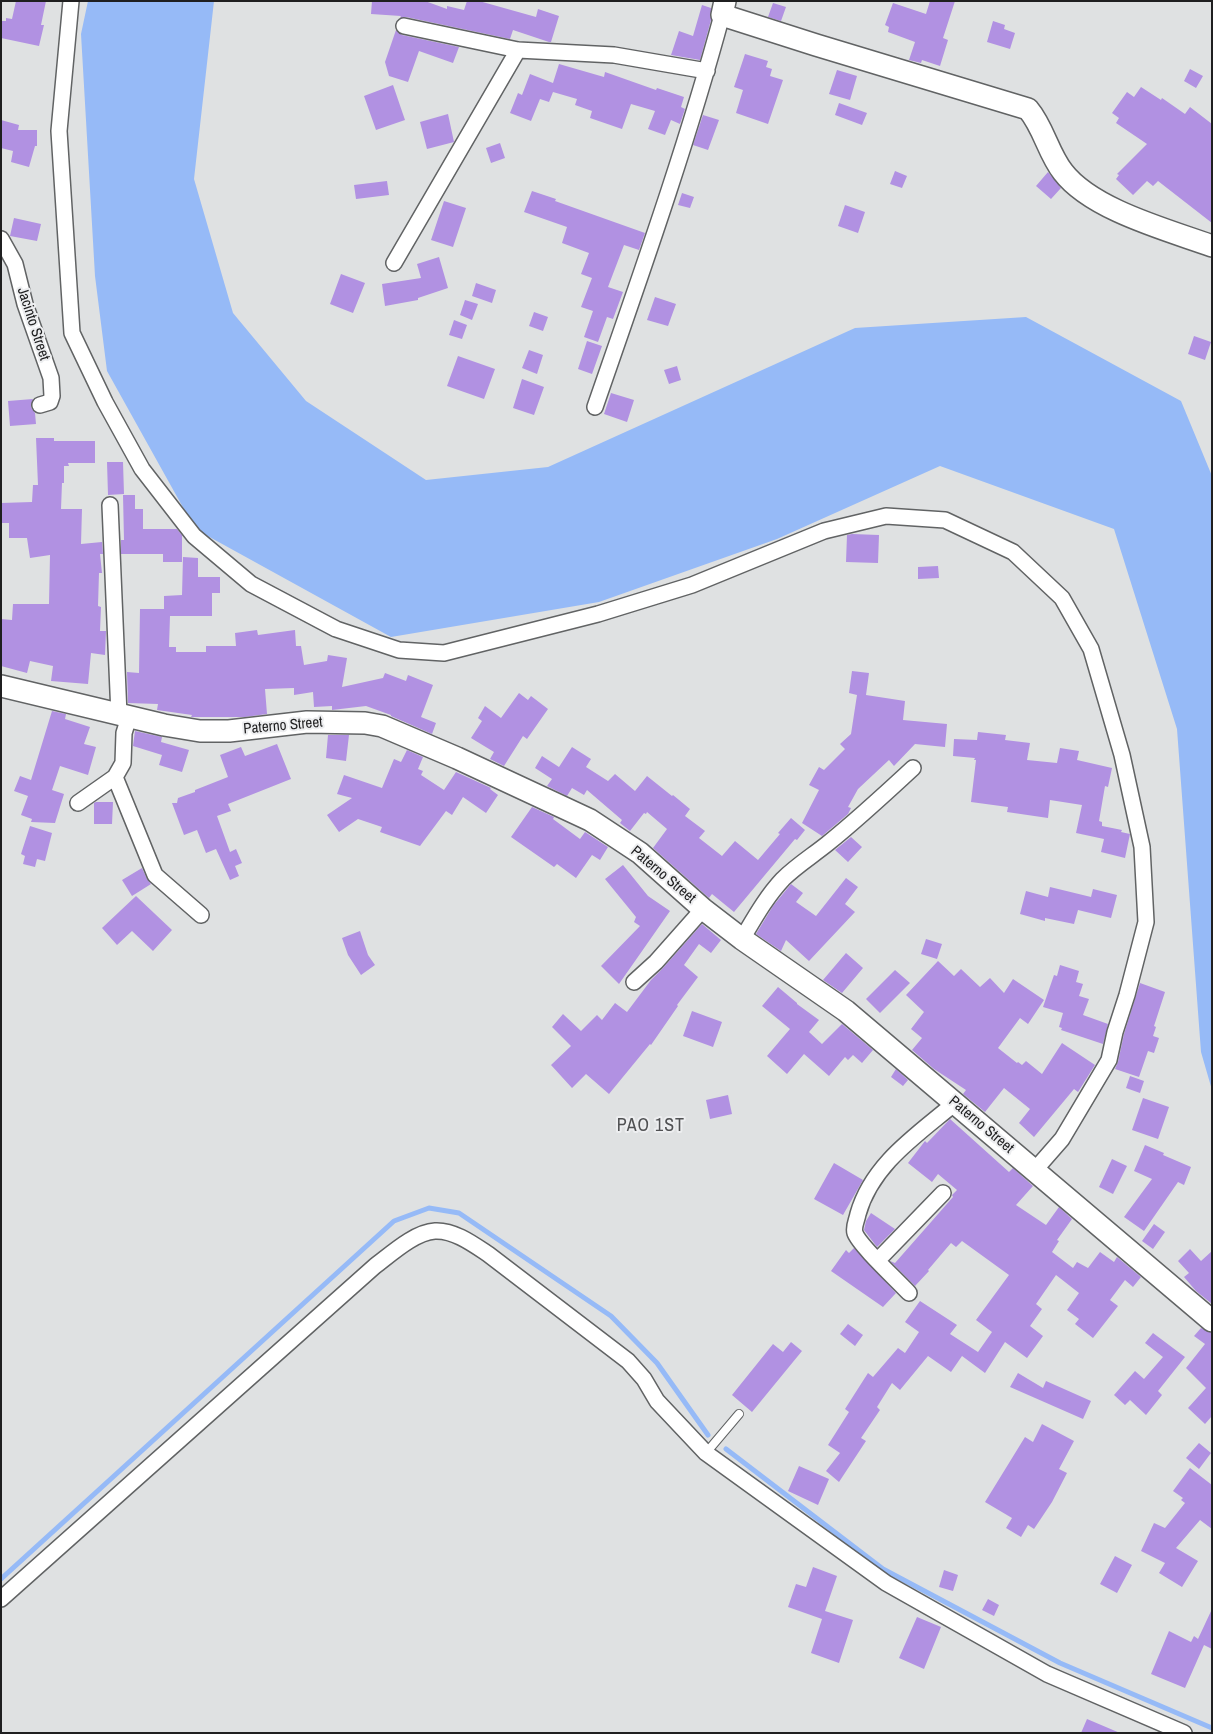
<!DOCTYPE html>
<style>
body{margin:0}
#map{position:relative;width:1213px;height:1734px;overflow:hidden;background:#dfe1e2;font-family:"Archivo Narrow",sans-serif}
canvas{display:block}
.frame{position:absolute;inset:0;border:2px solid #1f1f20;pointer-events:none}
</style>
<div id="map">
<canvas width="1213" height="1734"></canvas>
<div class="frame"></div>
</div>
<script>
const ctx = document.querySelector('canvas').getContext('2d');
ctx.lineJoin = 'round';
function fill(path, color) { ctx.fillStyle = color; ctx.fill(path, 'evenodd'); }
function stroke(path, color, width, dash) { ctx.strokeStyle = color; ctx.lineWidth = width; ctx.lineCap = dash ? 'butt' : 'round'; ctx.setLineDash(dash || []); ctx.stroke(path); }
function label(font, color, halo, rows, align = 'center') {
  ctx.font = font + ' "Archivo Narrow",sans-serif'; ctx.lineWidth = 4; ctx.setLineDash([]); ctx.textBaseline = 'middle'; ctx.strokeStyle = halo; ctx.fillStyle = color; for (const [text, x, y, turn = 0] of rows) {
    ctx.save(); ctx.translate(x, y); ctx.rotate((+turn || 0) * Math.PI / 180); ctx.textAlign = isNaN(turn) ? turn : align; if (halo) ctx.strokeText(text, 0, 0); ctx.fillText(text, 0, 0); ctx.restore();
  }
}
fill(new Path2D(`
 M88,1H214L194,179L233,313L306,401L426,480L548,467L855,328L1026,317L1181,401L1212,476V1090L1201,1052L1177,729L1114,529L940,466L777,539L599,602L391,637L195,529L107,371L95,276L81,34Z`), '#96baf7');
stroke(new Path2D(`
 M726,1449L883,1569L1060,1663L1212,1728
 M1,1579L394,1221L429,1208L459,1213L611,1316L657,1363L708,1435`), '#96baf7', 5);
fill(new Path2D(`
 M16,1H46L41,25H44L39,46L1,38V21H6V18L12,19Z
 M372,1H425L447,9V6L464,10L467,1H479L536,17L538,9L559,16L551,42H549L513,30L510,39L406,17L400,18L401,16L371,14Z
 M930,1H955L943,38L948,40L940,66L922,60L921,63L909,60L915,42L888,32L889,27L885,25L893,3L926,14Z
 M773,3L786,7L781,21L768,17Z
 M702,5L711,8V20L700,60L671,55L679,31L693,36Z
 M993,21L1005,25L1004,29L1015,33L1010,49L987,42Z
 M396,30L402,35L459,47L453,63L419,51L408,82L389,76L385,62Z
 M745,54L768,61L766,67L772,69L770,76L783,80L768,124L736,113L743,90L734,87Z
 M559,64L604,77L605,72L656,90L657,88L684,97L681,107L685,109L680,124L671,120L665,135L648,129L655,111L631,104L622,129L590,118L592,111L575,105L577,99L553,92L549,102L540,99L531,121L510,113L518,93L522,95L530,74L553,83Z
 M1190,69L1203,76L1196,88L1184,81Z
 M837,70L857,76L850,100L829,94Z
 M393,85L405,120L376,130L364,96Z
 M1141,87L1161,100L1162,98L1185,114L1190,107L1212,124V223L1158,181L1153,186L1147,181L1133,195L1116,179L1119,175L1117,174L1147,144L1116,123L1119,118L1112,113L1127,92L1134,97Z
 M839,103L867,113L862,125L835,115Z
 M448,114L454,142L427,149L420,122Z
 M703,115L719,120L708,150L693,145Z
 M1,120L19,125L18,130H37V146H35L29,167L11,162L13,151L1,148Z
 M500,143L505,158L491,163L486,148Z
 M895,171L907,176L902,188L890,184Z
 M1048,172L1061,188L1051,199L1036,186Z
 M387,181L389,195L356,199L354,185Z
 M532,191L556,199L555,201L645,233L639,250L624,245L608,287L623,292L613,319L607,317L598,342L584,337L593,311L581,307L592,278L581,274L589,253L562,243L567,227L524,212Z
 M682,193L694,197L690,208L678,205Z
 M444,201L466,208L453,247L431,240Z
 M845,205L865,212L858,233L838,226Z
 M14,218L41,224L37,241L10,236Z
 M439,257L448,288L418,298V300L385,306L382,284L421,278L417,264Z
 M341,274L365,283L353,313L330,304Z
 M476,283L496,290L492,303L472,296Z
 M655,297L676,304L668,326L647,320Z
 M465,300L478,304L472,320L460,315Z
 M534,312L548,317L543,331L529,326Z
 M454,320L467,325L462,339L449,335Z
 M1194,336L1211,342L1205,360L1188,354Z
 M587,341L602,346L592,374L578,369Z
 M529,350L543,355L537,374L522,368Z
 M458,356L495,369L484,399L447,386Z
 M677,366L681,380L669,384L664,370Z
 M522,379L544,387L534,415L513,408Z
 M611,393L634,400L627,422L604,414Z
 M33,399L31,407L35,413L36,424L10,426L8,401Z
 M36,438H54V441H95V463H68L69,466H64V483H62L61,509H82L81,544L102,542L103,554H100L102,573H99L98,606L101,607L100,631H106L105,655L91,653L88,684L51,681L53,666L30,661L27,673L1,666V619L12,620L13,604H49L50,555L30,558L27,538H9V523H1V503L32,502L33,485H38Z
 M107,462H123L124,494L108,495Z
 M123,495H135V509H143V529H177L182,535V562H163V554H121V540H124Z
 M852,534L879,535L878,563L846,562L847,535Z
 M183,557L198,558V577H220V593H212V616H170L169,647H176V652H206V646H236L235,633L257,630L258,635L295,630L296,646H301L304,665L327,661L328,655L347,658L342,687L383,678L385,673L406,681L408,675L433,685L421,717L436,723L432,734L391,716V715L366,706L332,710V706L314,707L313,692L294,695V688L265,689L267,714L245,717H191L192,715L157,710L158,704L128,703L127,672L139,673L140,609H164V596L182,595Z
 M938,566L939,578L918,579V567Z
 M852,671L869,673L866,695L905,701L903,720L947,724L945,747L915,744L894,766L889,760L858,789L848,807L851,808L848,814L822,836L802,823L819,790L809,785L819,767L824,770L845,749L840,744L851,734L857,695L849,693Z
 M519,693L528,700L531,696L548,709L527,739L523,736L504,766L490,759L494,752L471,738L482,721L478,718L485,706L501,718Z
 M52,711L66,714L65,719L90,727L84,744L96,747L88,775L60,766L52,790L64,794L55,823L31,822L32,819L21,815L28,796L14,791L20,776L31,780Z
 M135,731L162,737L161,742L189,750L182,772L159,765L162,755L133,746Z
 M978,732L1006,735L1005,740L1030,743L1027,760L1057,763L1060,748L1079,751L1077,760L1112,768L1108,787L1105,786L1099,821L1102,822V826L1122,830L1121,832L1130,834L1125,858L1101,852L1104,839L1076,833L1082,805L1050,800L1048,818L1007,812L1008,807L971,802L976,760H974L975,758L953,756L954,739L977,740Z
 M328,735H349L346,761L326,758Z
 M277,744L291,779L228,804L231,811L217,816L230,852L236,849L242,863L235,866L239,876L230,880L216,849L206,853L197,830L184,835L172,803H177L178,798L195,792V790L228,777L220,755L241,747L245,756Z
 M572,747L591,759L586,767L608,781L615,774L635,791L647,776L672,796L673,795L690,809L685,816L705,831L699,838L722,856L735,841L758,860L780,834L778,833L791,818L805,830L797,840L795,839L734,912L712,894L709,898L653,848L667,829L647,812L646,814L644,813L630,831L620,823L622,820L587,790L584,795L572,788L567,796L547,786L552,779L535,768L542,756L559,767Z
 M407,750L423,757L418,769L423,771L421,775L444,790L456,772L491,788L490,789L498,795L486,813L463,797L452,815L446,811L420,846L380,832L382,827L358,819L339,832L327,815L352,798L337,794L344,775L382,788L394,759L401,762Z
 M96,802H113L112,824H94V803Z
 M532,807L554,817L553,819L580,839L585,832L608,847L600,860L592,855L576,878L557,864L554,867L511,837Z
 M30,826L52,833L45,861L37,859L35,867L23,864L25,856L21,854Z
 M851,837L862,847L848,862L835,850Z
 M623,865L648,896L670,911L619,984L601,966L640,926L634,922L636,917L605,879Z
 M142,868L147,879L151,884L132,896L122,880Z
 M846,878L858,887L845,904L855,912L809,961L786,940L781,951L756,934L773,906L791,884L803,893L796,902L816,916Z
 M1050,887L1091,897L1093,889L1117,895L1111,918L1078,910L1074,924L1045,918V921L1020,914L1026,891L1048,897Z
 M136,896L172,930L153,951L132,931L117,945L102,928Z
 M702,924L721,940L711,953L699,944L684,965L698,977L677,1005L678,1006L651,1045L650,1044L609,1094L586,1074L572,1088L551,1065L571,1046L552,1027L563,1014L581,1031L597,1015L602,1020L615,1003L627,1012L651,980L663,968Z
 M360,931L368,955L375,965L361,975L348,955L342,938Z
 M926,939L942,944L937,959L921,954Z
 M846,953L863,968L842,993L823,980Z
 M938,961L954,976L961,969L980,987L990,978L1004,993L1013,979L1044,1000L1028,1024L1020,1018L998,1048L1017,1063L1018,1062L1022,1065L1026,1061L1042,1074L1062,1043L1095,1065L1078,1092L1074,1089L1034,1137L1019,1123L1030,1109L1004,1088L985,1112L963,1094L966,1090L934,1069L912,1050L922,1038L911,1029L924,1012L906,995Z
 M1060,965L1079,971L1076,982L1083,984L1079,996L1089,999L1083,1015L1108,1024L1103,1044L1061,1030L1062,1028L1059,1027L1063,1013L1043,1007L1054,975L1057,976Z
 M895,970L910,983L880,1013L866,999Z
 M1140,983L1165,992L1154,1026L1156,1027L1153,1036L1159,1038L1154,1053L1148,1051L1139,1077L1115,1069L1118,1062L1124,1034Z
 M778,987L797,1003V1004L819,1020L809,1032L822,1044L842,1024L873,1050L862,1063L853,1055L848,1060L845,1057L829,1076L804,1054L787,1074L767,1056L790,1029L762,1006Z
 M692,1011L722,1022L713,1047L683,1036Z
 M896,1069L908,1080L903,1086L891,1077Z
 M1130,1076L1144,1081L1140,1093L1126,1088Z
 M728,1095L732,1114L710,1119L706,1100Z
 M1143,1098L1169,1107L1158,1139L1132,1130Z
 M950,1119L1009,1172L1013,1168L1033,1186L1016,1205L1046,1225L1059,1207L1072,1219L1057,1240L1059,1241L1052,1252L1073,1268L1077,1262L1088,1268L1100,1252L1114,1262L1117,1257L1141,1277L1133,1287L1125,1280L1110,1300L1118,1306L1093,1338L1075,1324L1079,1319L1067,1310L1079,1293L1056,1275L1036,1304L1042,1309L1030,1326L1043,1336L1027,1358L1005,1342L985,1373L962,1356L951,1372L928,1356L900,1390L892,1383L877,1407L880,1410L861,1438L866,1441L839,1482L826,1471L840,1453L828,1445L849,1412L845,1409L868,1373L873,1377L898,1348L905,1353L919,1332L905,1322L920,1301L957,1325L950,1334L978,1352L992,1332L976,1320L1009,1275L962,1241L956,1247L951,1243L928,1270L929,1271L915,1286L890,1261L895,1263L953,1197L952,1195L957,1190L938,1174L932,1182L908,1163L925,1141L927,1143Z
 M1145,1145L1164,1153L1163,1155L1191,1167L1184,1185L1178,1182L1144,1231L1124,1217L1152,1179L1134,1171Z
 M1112,1159L1127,1166L1113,1194L1099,1187Z
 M834,1163L863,1180L843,1215L814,1199Z
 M871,1213L895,1229L877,1247L864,1230L866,1221Z
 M1154,1224L1165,1232L1153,1249L1142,1241Z
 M854,1248L896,1293L883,1307L831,1271L846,1250L849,1253Z
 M1190,1249L1201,1261L1212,1251V1304L1196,1291L1184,1277L1189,1273L1178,1261Z
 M848,1324L863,1335L855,1346L840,1334Z
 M1201,1328L1212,1333V1416L1205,1424L1188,1408L1206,1388L1186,1368L1205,1344L1194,1336Z
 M1153,1333L1185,1357L1158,1391L1162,1395L1146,1415L1130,1400L1125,1405L1114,1395L1135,1371L1144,1379L1163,1357L1145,1343Z
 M791,1342L802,1351L752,1412L732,1395L773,1344L783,1352Z
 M1018,1373L1043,1388L1046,1381L1091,1401L1083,1419L1010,1387Z
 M1042,1424L1074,1441L1059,1469L1067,1473L1052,1502L1034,1529L1028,1525L1021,1537L1006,1528L1012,1518L985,1502L1025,1437L1033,1442Z
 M1199,1443L1211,1453L1199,1469L1186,1458Z
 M799,1466L829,1479L818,1505L788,1491Z
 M1190,1468L1212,1485V1529L1200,1520L1176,1548L1198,1561L1182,1587L1159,1573L1165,1563L1141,1551L1154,1523L1165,1528L1185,1503L1181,1500L1183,1498L1173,1491Z
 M1115,1556L1132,1565L1117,1593L1100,1584Z
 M813,1567L837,1576L825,1611L853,1620L839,1663L811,1653L822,1619L788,1607L796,1584L806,1587Z
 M944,1570L958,1575L953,1591L939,1587Z
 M988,1599L999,1605L994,1616L982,1610Z
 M1212,1609V1649L1204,1645L1185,1688L1151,1674L1169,1631L1191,1642L1194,1636L1198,1639Z
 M917,1617L941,1627L924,1669L899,1658Z
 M1087,1719L1120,1733H1081Z`), '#b191e2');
const lane = new Path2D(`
 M706,1453L739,1414`);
const street = new Path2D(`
 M71,1L59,131L72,333L105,402L142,469L194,536L251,584L336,629L399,650L444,653L598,614L692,585L824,531L886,516L945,520L1013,552L1062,598L1091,649L1122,755L1142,847L1146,922L1127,995L1115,1032L1109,1060L1062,1139L1034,1171
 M404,26L518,50L614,55L707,71
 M1,239L15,264L25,304L51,378L52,396L50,402L40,405
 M394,263L518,50
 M595,407C640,277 686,148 722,15
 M110,505L119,715
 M115,777L155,875L201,915
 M78,803L115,777L123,763L124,733L129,717
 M742,939C754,919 766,897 783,879C796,866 812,856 827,844C857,820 885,794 913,768
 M634,982L656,962L703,909
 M878,1260L943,1193
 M909,1293C898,1281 859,1245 855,1233C853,1227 857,1220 858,1214C872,1164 917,1135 955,1103
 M1,1599L375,1266C391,1254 415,1232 435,1231C454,1230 473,1244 488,1254L628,1361L644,1379L657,1401L706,1453L886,1583L1047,1674L1184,1733`);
const secondary = new Path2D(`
 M725,1L722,15L816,45L1028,109C1044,128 1048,153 1063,172C1092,210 1168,230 1212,246
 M1,686L164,725L200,731H229L307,722L365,723L382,726L457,758L590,820L640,853L703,909L742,939L846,1011L1212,1321`);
stroke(lane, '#616364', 10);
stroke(street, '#616364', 18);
stroke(secondary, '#616364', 24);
stroke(lane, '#fff', 8);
stroke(street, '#fff', 15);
stroke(secondary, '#fff', 21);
label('15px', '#1f1f20', '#edeef0', [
 ["Jacinto Street",33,324,72],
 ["Paterno Street",283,726,-5],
 ["Paterno Street",663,875,40],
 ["Paterno Street",981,1125,40]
]);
ctx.letterSpacing = '1px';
label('18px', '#505153', '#edeef0', [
 ["PAO 1ST",651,1126]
]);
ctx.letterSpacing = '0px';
</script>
